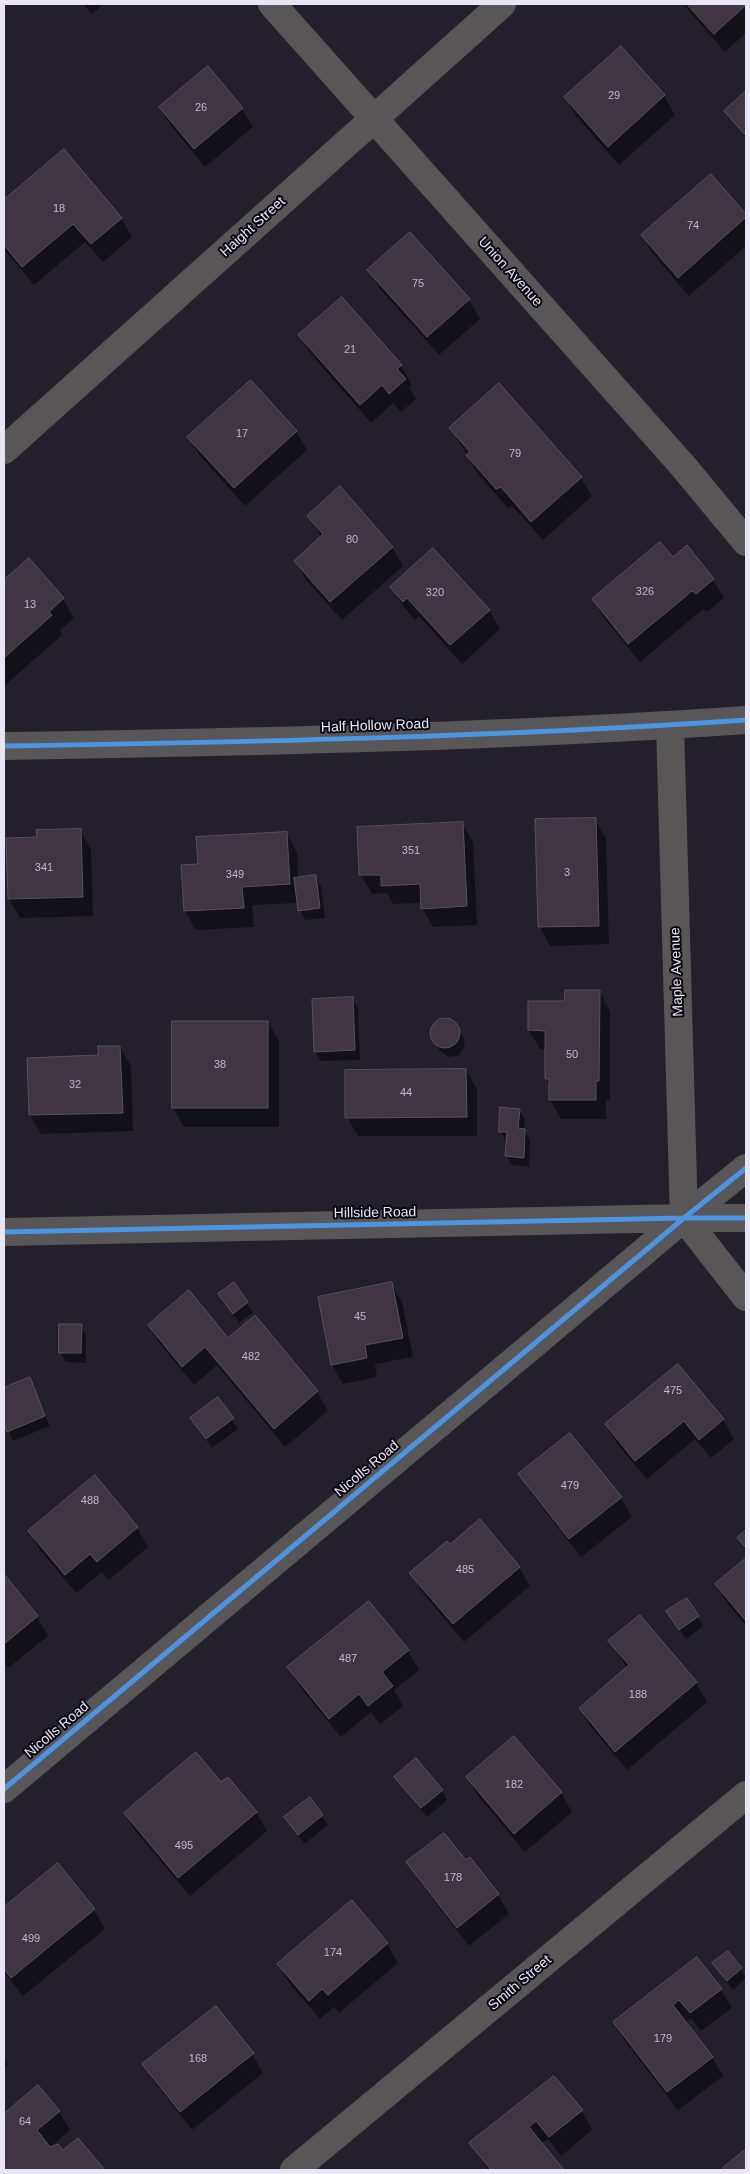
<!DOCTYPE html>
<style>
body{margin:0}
#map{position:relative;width:750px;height:2174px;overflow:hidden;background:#23202c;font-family:Helvetica,sans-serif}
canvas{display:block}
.frame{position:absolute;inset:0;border:5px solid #e8e6f5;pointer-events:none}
</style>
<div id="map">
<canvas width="750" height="2174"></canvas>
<div class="frame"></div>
</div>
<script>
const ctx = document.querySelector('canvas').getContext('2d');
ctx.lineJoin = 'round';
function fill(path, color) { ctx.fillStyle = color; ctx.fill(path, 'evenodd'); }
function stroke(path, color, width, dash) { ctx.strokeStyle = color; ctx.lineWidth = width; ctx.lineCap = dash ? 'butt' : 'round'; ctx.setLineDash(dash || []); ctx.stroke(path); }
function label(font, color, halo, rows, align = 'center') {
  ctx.font = font + ' Helvetica,sans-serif'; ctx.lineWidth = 4; ctx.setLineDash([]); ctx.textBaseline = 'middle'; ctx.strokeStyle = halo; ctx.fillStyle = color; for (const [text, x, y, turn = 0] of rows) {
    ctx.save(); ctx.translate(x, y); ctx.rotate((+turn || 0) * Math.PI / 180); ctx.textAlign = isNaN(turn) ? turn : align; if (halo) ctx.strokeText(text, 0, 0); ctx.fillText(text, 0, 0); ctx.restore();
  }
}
fill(new Path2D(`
 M83,4H104L92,14Z
 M683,4H746V33L725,52Z
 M621,47L664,96L675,115L619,165L576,116L565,97Z
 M746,93V138L726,111Z
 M160,108L242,109L253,127L205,167L171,126Z
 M63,150L121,218L132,237L103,262L85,242L34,285L4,249V202Z
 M711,175L746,216V246L689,296L653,254L642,235Z
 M369,270L469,300L480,319L439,355L380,289Z
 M300,336L401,366L412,385L409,387L416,399L401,412L393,403L371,423L311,354Z
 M499,385L581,478L592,496L543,540L512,506L508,508L478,474L451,428Z
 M296,432L307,450L245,506L200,456L189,437Z
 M309,516L392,547L403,566L342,620L306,580L295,561L322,537Z
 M687,547L713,580L724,598L707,612L703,609L640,662L604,618L593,599L673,559Z
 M29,560L63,599L74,618L60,630L62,635L4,686V582Z
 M392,587L489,610L500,629L462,664L419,616L415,620L403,606Z
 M595,819L606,838L609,944L550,946L540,927L536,821Z
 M462,823L473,842L477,925L433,927L422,908V903L393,904L387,893L372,894L361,875L358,828Z
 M80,830L91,849L93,916L20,918L9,899L38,838Z
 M286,833L297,852L298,878L315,876L321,886L325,918L305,920L300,910L299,903L252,905L254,927L196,930L185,911L199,866Z
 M600,992L610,1011V1100H606V1119H561L550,1100V1085L546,1079V1049H540L529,1030V1002H566Z
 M352,998L358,1008L360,1060L321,1061L315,1052Z
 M448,1020L457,1025L463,1036L465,1046L459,1055L449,1057L440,1051L434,1041L431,1031L437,1022Z
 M268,1022L279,1041V1127H184L173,1108Z
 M120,1047L131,1066L133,1131L41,1134L30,1115L99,1057Z
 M466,1070L477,1089V1136H358L347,1117Z
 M519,1110L525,1120L524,1129L530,1140L529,1167L512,1165L506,1155L508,1141L500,1131Z
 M391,1283L402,1302L413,1357L375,1364L377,1377L343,1384L332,1365L319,1298Z
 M233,1284L253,1312L239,1323L220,1294Z
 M255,1317L317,1392L328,1411L285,1447L217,1365L194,1385L160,1344L149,1325L228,1339Z
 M81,1325L86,1335V1363L66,1362L60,1353Z
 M678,1365L723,1420L734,1439L711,1458L695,1439L647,1479L617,1444L606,1425Z
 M29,1379L50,1426L13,1441L4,1421V1390Z
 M218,1399L238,1429L212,1448L198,1428Z
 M570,1435L621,1498L632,1517L581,1557L531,1493L520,1474Z
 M95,1477L137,1528L148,1547L109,1580L102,1572L76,1593L40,1550L29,1531Z
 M450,1546L519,1567L530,1586L464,1642L422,1592L411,1573Z
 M746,1559V1626L727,1603L716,1585Z
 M4,1576L37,1617L48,1636L8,1668L4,1663Z
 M686,1600L703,1626L686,1639L674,1621Z
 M369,1603L408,1651L419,1670L394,1690L403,1706L380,1724L371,1712L341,1737L300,1687L289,1668Z
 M640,1616L696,1683L707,1702L627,1770L591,1727L580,1708L627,1668L610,1641Z
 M514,1738L561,1793L572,1812L525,1852L478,1796L467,1777Z
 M396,1777L442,1791L447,1800L427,1817Z
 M309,1799L328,1825L304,1844L286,1817Z
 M256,1812L267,1831L190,1896L136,1832L125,1814Z
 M470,1859L498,1895L509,1914L469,1946L419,1881L408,1862H466Z
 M58,1865L94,1910L105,1929L23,1996L4,1972V1909Z
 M352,1902L387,1944L398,1963L339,2013L334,2007L320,2019L289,1983L278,1964Z
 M728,1953L746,1977L733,1990L714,1964Z
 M697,1959L721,1990L732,2008L701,2031L691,2018L685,2023L712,2057L723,2076L678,2110L625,2041L614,2023Z
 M252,2054L263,2073L192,2130L155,2083L144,2064Z
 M4,2058L8,2065L4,2069Z
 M554,2077L582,2111L592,2130L561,2156L548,2139L541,2144L562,2170H488L471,2143Z
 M38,2087L59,2112L70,2130L48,2149L63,2152L78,2139L104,2170H4V2116Z`), '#0007');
const building = new Path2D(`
 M687,4H746V5L714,34Z
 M621,46L665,95L608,147L564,97Z
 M208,66L243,108L194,149L159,107Z
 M746,91V136L724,111Z
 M64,149L122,218L91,244L73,224L22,267L4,245V200Z
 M711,174L746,214V217L678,278L641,235Z
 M410,232L470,299L427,337L367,270Z
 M342,297L402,365L397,369L406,379L389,394L382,385L360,405L298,335Z
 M251,380L297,431L234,488L187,437Z
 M499,383L582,477L531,522L501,487L496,489L466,455L470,452L449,428Z
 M340,486L393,547L330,602L294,561L323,534L307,516Z
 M660,542L673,557L687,545L714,579L696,594L692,591L628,644L592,599Z
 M433,548L490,610L450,645L407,598L403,602L390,587Z
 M29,558L64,598L49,612L52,615L4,658V580Z
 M596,818L599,926L538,927L535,819Z
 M463,822L467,906L421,909L420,884L381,886V875H359L357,827Z
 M81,829L83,897L8,899L6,838L37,837L36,830Z
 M287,832L290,884L242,887L244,908L184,911L181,865L198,864L196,837Z
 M316,875L320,908L298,911L294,878Z
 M565,990H600L599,1081H596V1100H549V1079H545V1031L528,1030V1001H564Z
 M353,997L355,1050L314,1052L312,999Z
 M430 1033a15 15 0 1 1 30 0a15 15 0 1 1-30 0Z
 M172,1021H268V1108H172Z
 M98,1046H120L123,1113L29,1115L27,1058L98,1055Z
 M466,1069L467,1117L345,1118V1070Z
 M500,1107L520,1109L518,1128L525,1129L524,1158L505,1156L507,1132H499Z
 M234,1282L248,1302L233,1314L218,1294Z
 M392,1282L403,1338L365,1345L367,1358L331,1365L318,1297Z
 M189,1290L228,1338L255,1315L318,1391L274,1429L205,1347L182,1367L148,1325Z
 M59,1324H82L81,1353H59Z
 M678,1364L724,1419L699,1440L684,1421L635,1461L605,1424Z
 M30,1377L45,1416L7,1432L4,1425V1388Z
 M218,1397L234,1418L206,1439L190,1418Z
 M570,1433L622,1497L569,1539L518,1474Z
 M95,1475L138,1527L97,1562L90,1554L65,1575L28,1531Z
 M480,1519L520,1567L453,1624L409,1573L447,1541L450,1544Z
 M746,1530V1548L737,1538Z
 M746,1558V1621L715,1584Z
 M4,1574L38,1616L4,1644Z
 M687,1598L699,1616L679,1630L666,1611Z
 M369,1601L409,1650L382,1672L393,1686L368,1706L359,1694L329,1719L287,1667Z
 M640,1615L697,1682L615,1752L579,1708L629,1665L608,1641Z
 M514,1736L562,1792L514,1834L466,1777Z
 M196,1752L221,1782L228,1777L257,1812L178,1878L124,1813Z
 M416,1758L443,1790L421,1808L394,1777Z
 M310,1797L323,1815L298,1835L284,1817Z
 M444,1833L466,1860L470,1857L499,1894L457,1928L406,1862Z
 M58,1863L95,1909L11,1978L4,1969V1907Z
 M352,1900L388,1943L328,1995L322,1989L309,2001L277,1964Z
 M728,1951L742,1968L727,1981L712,1963Z
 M697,1957L722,1989L690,2013L679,2000L673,2005L713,2057L667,2092L613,2022Z
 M216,2006L254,2053L180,2112L142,2064Z
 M554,2076L583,2110L549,2137L536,2121L529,2127L564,2170H491L469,2143Z
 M38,2085L60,2111L37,2130L50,2147L58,2144L63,2150L78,2138L105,2170H4V2114Z
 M746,2149V2170H724L723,2168Z`);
fill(building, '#3f3641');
stroke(building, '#58525b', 1);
stroke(new Path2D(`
 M272,4L683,466L746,542
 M4,450L502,4
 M670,725L684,1218L746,1297
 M4,746C251,742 499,737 746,720
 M4,1232L684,1218H746
 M4,1789L684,1218L746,1168
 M294,2170L746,1795`), '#585657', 28);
stroke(new Path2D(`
 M4,746C251,742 499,737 746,720
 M4,1232L684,1218H746
 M4,1789L684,1218L746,1168`), '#4d94e3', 5);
label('11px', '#bebac8', null, [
 ["29",614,96],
 ["26",201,108],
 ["18",59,209],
 ["74",693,226],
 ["75",418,284],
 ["21",350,350],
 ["17",242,434],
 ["79",515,454],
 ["80",352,540],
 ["326",645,592],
 ["320",435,593],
 ["13",30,605],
 ["351",411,851],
 ["341",44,868],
 ["3",567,873],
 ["349",235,875],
 ["50",572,1055],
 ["38",220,1065],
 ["32",75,1085],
 ["44",406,1093],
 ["45",360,1317],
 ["482",251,1357],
 ["475",673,1391],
 ["479",570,1486],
 ["488",90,1501],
 ["485",465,1570],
 ["487",348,1659],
 ["188",638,1695],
 ["182",514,1785],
 ["495",184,1846],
 ["178",453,1878],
 ["499",31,1939],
 ["174",333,1953],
 ["179",663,2039],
 ["168",198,2059],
 ["64",25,2122]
]);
label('14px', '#e8e6f5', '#090711', [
 ["Haight Street",253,227,-42],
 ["Union Avenue",510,272,48],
 ["Half Hollow Road",375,726,-2],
 ["Maple Avenue",677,972,-92],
 ["Hillside Road",375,1213,-1],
 ["Nicolls Road",367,1469,-40],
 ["Nicolls Road",57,1730,-40],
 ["Smith Street",520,1983,-40]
]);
</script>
